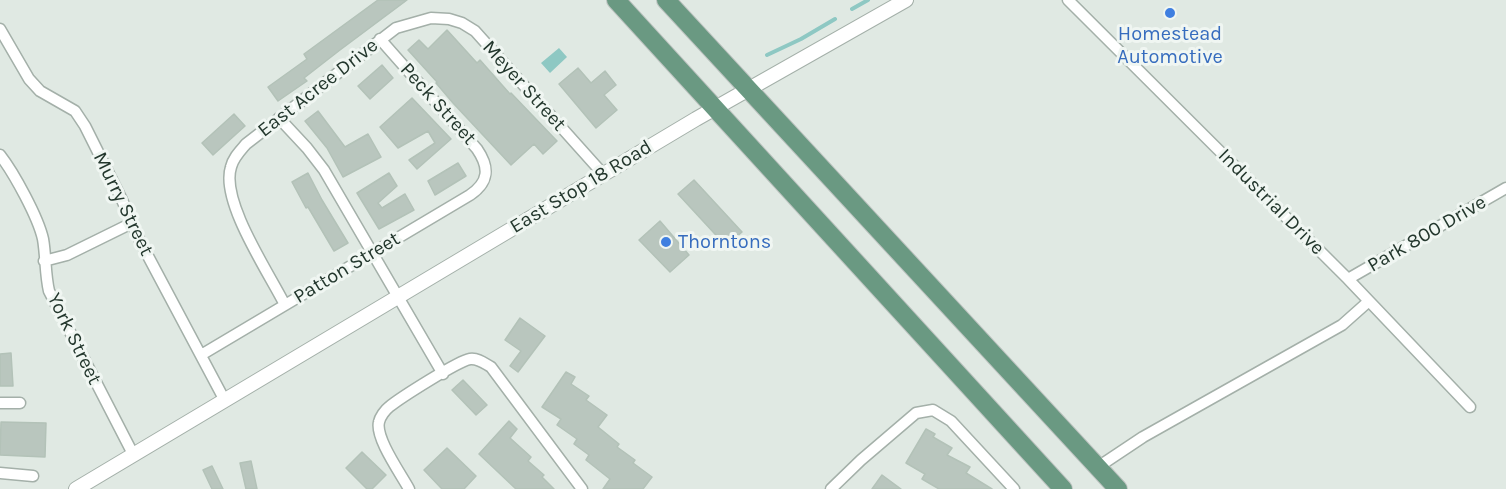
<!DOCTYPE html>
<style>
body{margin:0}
canvas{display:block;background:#e0e9e3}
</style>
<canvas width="1506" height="489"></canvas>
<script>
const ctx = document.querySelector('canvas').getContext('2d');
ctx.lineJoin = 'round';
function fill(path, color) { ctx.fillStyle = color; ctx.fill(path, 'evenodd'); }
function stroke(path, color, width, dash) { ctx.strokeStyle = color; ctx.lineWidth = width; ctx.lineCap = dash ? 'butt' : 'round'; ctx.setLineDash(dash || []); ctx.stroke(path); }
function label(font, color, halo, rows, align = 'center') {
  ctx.font = font + ' Karla,sans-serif'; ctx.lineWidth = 6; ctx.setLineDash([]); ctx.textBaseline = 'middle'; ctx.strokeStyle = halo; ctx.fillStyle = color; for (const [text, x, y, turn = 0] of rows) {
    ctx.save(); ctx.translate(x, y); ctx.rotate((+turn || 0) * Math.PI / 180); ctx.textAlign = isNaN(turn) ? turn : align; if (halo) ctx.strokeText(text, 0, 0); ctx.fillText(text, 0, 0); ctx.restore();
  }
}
fill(new Path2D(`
 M559,48L567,57L550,73L541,63Z`), '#8ec8c3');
stroke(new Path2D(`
 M852,9L868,0
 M767,55L801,39L835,19`), '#8ec8c3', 4);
const building = new Path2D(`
 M378,0H407L340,50L304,78L307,81L278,101L268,87L307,59L304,54Z
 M447,30L477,63L480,60L510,94L511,93L557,141L543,154L534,144L511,165L453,103L436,83L437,82L408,50L419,40L428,49Z
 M382,65L393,78L370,99L358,86Z
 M578,68L591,83L605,71L616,85L604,95L617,110L596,128L559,84Z
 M412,98L451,139L417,169L409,160L435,143L428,131L398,148L380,127Z
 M318,111L345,147L368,134L381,157L343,177L327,148L305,121Z
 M234,114L245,126L213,155L202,143Z
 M458,163L466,176L435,195L428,181Z
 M308,173L322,200L348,243L334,251L308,207L306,208L292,182Z
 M389,173L397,186L378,203L382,208L405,194L414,210L379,229L357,193Z
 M694,180L742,232L726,246L678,194Z
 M660,221L689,255L670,272L639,240Z
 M520,318L545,336L518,372L510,366L521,351L505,340Z
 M11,353L13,386H0V354Z
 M566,372L575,377L571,384L589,396L586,400L607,415L598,427L619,444L617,447L635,460L633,463L652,477L643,489H603L610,479L586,460L589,455L574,444L577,439L557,425L561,419L542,407Z
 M463,380L487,405L476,415L452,390Z
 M509,421L517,429L510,438L531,457L528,461L544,475L542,477L554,489H516L479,454Z
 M1,422L46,423L45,457L0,455Z
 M926,429L935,434L933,437L952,448L947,455L970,467L966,473L992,489H939L922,479L925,474L906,463Z
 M447,448L476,476L464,489H442L424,470Z
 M362,452L386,475L372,489H367L346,468Z
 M251,461L257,489H246L240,463Z
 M212,466L223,489H212L203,470Z
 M882,475L901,489H872Z`);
fill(building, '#b9c6be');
stroke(building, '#b3c2b8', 1.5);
const minor = new Path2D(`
 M1068,0L1348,279L1470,407
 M0,29L29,79L40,91L75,111L85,126L122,200L140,241L224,399
 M279,118L307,148L324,170L443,374
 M0,155C14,173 38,217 43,239C46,256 45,274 49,291L133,454
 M44,261L67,255L132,223
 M1348,279L1506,188
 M285,305C269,273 220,201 231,167C233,158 240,151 246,144L396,28L431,18L449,19L462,23L475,31L604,175
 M201,355L470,195C489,182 490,168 477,149L380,39
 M0,403H20
 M1098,467L1143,437L1342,325L1369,301
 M0,473L33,476
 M409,489C401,474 375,438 379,422C380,417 385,410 389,407C400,398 458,361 470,359C478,358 484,363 491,367L582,489
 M831,489L861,460L916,413L933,410L951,421L1014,489`);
const tertiary = new Path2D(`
 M76,489L696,119L906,0`);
const primary = new Path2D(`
 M616,0L1063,489
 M666,0L1118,489`);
stroke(minor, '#a4b0a9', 13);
stroke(tertiary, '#a4b0a9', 16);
stroke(primary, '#bdc3c0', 20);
stroke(minor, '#fff', 10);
stroke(tertiary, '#fff', 14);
stroke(primary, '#6a9982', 18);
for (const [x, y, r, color] of [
 [1170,13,6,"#3f7fe0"],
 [666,242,6,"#3f7fe0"]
]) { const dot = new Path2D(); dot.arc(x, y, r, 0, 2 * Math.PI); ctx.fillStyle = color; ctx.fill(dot); stroke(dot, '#f0f6f2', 2); }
label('20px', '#366cbe', '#f0f6f2', [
 ["Homestead",1170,34],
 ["Automotive",1170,57],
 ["Thorntons",678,242,"left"]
]);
label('20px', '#23372d', '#f0f6f2', [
 ["Meyer Street",524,86,48],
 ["East Acree Drive",318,88,-38],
 ["Peck Street",438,104,48],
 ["East Stop 18 Road",581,187,-31],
 ["Industrial Drive",1271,202,45],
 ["Murry Street",123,204,64],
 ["Park 800 Drive",1427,234,-30],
 ["Patton Street",347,268,-31],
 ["York Street",74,339,64]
]);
</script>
